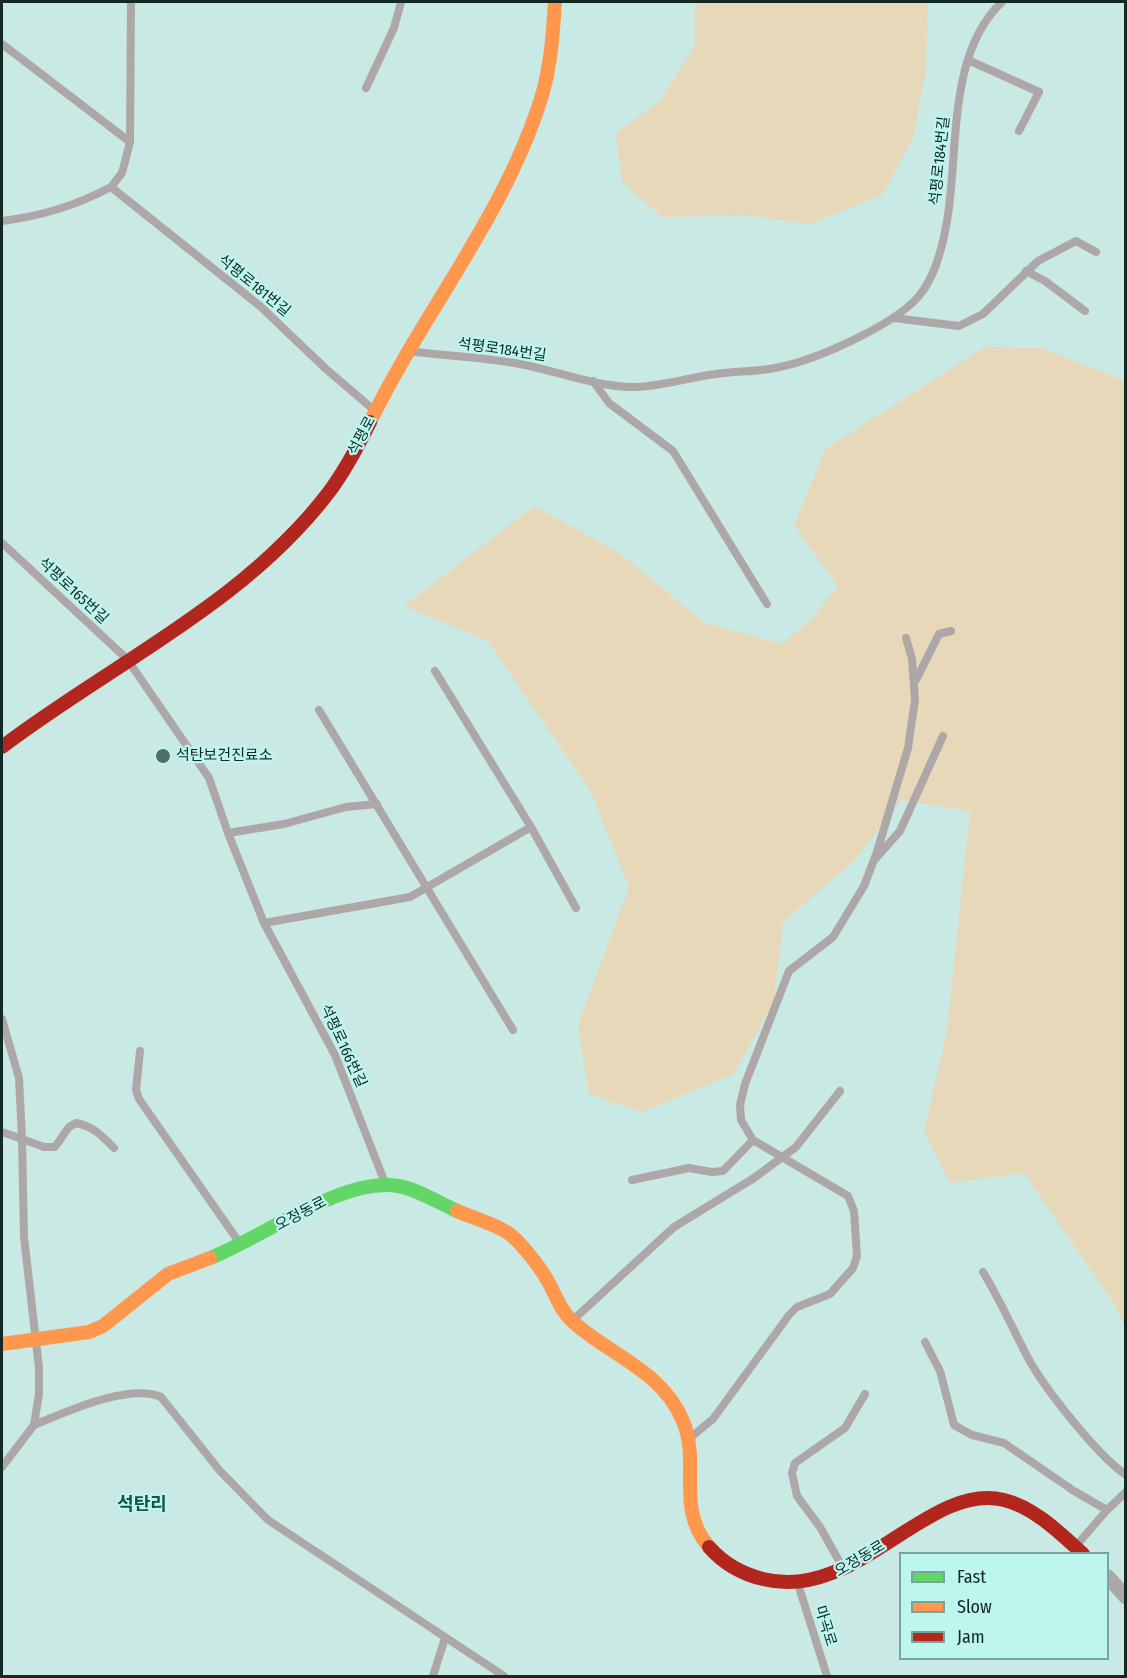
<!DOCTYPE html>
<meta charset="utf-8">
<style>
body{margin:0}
#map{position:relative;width:1127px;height:1678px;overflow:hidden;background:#c9e9e4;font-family:"Fira Sans Condensed",sans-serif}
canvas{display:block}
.frame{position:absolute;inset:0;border:3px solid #122926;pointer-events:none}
.legend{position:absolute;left:899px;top:1552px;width:210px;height:108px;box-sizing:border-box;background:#bcf6ee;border:2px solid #78a49e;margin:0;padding:8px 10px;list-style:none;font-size:18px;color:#122926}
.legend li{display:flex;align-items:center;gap:12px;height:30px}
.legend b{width:30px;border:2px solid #78a49e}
</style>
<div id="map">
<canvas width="1127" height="1678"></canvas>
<div class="frame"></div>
<ul class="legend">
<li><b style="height:8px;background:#63d668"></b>Fast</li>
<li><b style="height:8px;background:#ff974d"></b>Slow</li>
<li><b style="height:8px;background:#b3261e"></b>Jam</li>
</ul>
</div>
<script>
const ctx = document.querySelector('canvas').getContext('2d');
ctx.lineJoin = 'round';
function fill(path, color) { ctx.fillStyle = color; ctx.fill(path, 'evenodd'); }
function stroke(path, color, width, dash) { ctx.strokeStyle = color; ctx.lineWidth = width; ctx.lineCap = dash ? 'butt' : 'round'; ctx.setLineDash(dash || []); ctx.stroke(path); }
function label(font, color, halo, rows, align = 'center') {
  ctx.font = font + ' "Fira Sans Condensed","Noto Sans KR",sans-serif'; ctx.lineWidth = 4.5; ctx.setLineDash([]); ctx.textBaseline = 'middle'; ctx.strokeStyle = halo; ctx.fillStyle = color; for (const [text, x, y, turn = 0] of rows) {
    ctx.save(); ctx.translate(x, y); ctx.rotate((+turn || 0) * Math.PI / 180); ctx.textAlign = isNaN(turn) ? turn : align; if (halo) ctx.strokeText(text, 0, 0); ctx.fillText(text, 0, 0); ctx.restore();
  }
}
fill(new Path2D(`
 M695,2H928L926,71L913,138L882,195L811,224L745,215L662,217L622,182L616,133L659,102L695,45Z
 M985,347L1042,348L1125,381V1327L1113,1302L1024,1173L950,1183L924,1132L947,1030L970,811L901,800L853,862L783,922L774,1001L734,1074L642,1112L589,1094L578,1025L629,887L591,792L488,641L404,606L534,506L620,553L703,622L782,644L811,619L838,586L794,526L825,449Z`), '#e7d8ba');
stroke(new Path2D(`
 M131,2L130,142L122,173L111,187L260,306L326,369L374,410
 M2,44L130,142
 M968,60L1039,92L1019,131
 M366,88L394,28L401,2
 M2,221C42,216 75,206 111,187
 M1026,271L1045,281L1085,311
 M894,318L959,326L983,314L1038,261L1076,241L1096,252
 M408,351C445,356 484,357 520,364C557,371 593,386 631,387C656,388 690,377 716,374C735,371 755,372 775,368C814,361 893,326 919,296C935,277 943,245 947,221C959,152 947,53 1002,2
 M593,381L609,403L673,451L767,604
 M2,543L127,659L209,778L228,833L264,923L335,1055L385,1183
 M435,671L531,827
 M916,680L939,634L951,631
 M319,710L513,1030
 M228,833L284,824L346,807L377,804
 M876,858L900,831L943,736
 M264,923L410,897L531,827L576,908
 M2,1019L19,1078L22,1139L44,1147H55L69,1127L76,1123C93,1126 102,1136 114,1148
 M140,1051L136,1090L139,1099L241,1245
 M2,1132L22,1139L24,1237L39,1368V1394L34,1425L2,1467
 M632,1180L689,1168L712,1172L723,1171L753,1140
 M983,1272C1000,1300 1013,1329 1028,1358C1045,1389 1097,1455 1126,1475
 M573,1320L674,1227L754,1178L796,1147L840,1091
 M925,1342L940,1371L954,1425L972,1435L1004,1443L1074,1491L1107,1510L1076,1546
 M34,1425C66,1412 129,1383 161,1397L220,1471L268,1520L504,1676
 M690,1438L713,1419L789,1315L797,1307L830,1294L853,1268L857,1256L854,1211L848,1196L753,1140L741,1120L740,1105L745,1084L789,971L833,937L864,886L877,852L908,748L915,700L912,659L906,638
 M1107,1510L1126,1492
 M843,1568L820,1527L797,1496L792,1473L795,1463L845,1428L865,1394
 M798,1584L827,1676
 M433,1676L445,1638`), '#aea7a8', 8);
stroke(new Path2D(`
 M1108,1577L1126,1597`), '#aea7a8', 15);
stroke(new Path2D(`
 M210,1258C264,1237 342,1177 398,1186C417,1189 439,1203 457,1211`), '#63d668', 14);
stroke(new Path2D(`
 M370,422C424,311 508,211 543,92C551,62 553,33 555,2
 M457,1211C473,1218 493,1223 508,1233C518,1239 540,1267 546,1278C555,1292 559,1309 572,1321C609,1355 662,1370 683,1421C701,1465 675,1507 709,1547
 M2,1344L89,1332L103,1326L168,1274L210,1258`), '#ff974d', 14);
stroke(new Path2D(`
 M2,747C111,664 244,604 329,492C345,471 358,446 370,422
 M709,1547C724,1564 742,1574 763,1579C856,1603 928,1481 1004,1500C1034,1507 1061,1534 1083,1554`), '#b3261e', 14);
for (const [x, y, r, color] of [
 [163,756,8,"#526c68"]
]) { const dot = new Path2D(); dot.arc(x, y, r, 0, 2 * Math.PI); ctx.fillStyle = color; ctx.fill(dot); stroke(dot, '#bcf6ee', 2); }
label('15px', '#122926', '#bcf6ee', [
 ["석평로184번길",940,161,-84],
 ["석평로181번길",254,286,39],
 ["석평로184번길",502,350,8],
 ["석평로",362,436,-62],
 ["석평로165번길",73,591,43],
 ["석평로166번길",343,1046,65],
 ["오정동로",301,1214,-28],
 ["오정동로",860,1559,-31],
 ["마곡로",825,1626,73]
]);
label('15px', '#122926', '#bcf6ee', [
 ["석탄보건진료소",176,756]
], 'left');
label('bold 18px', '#16504b', '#bcf6ee', [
 ["석탄리",142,1505]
]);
</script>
